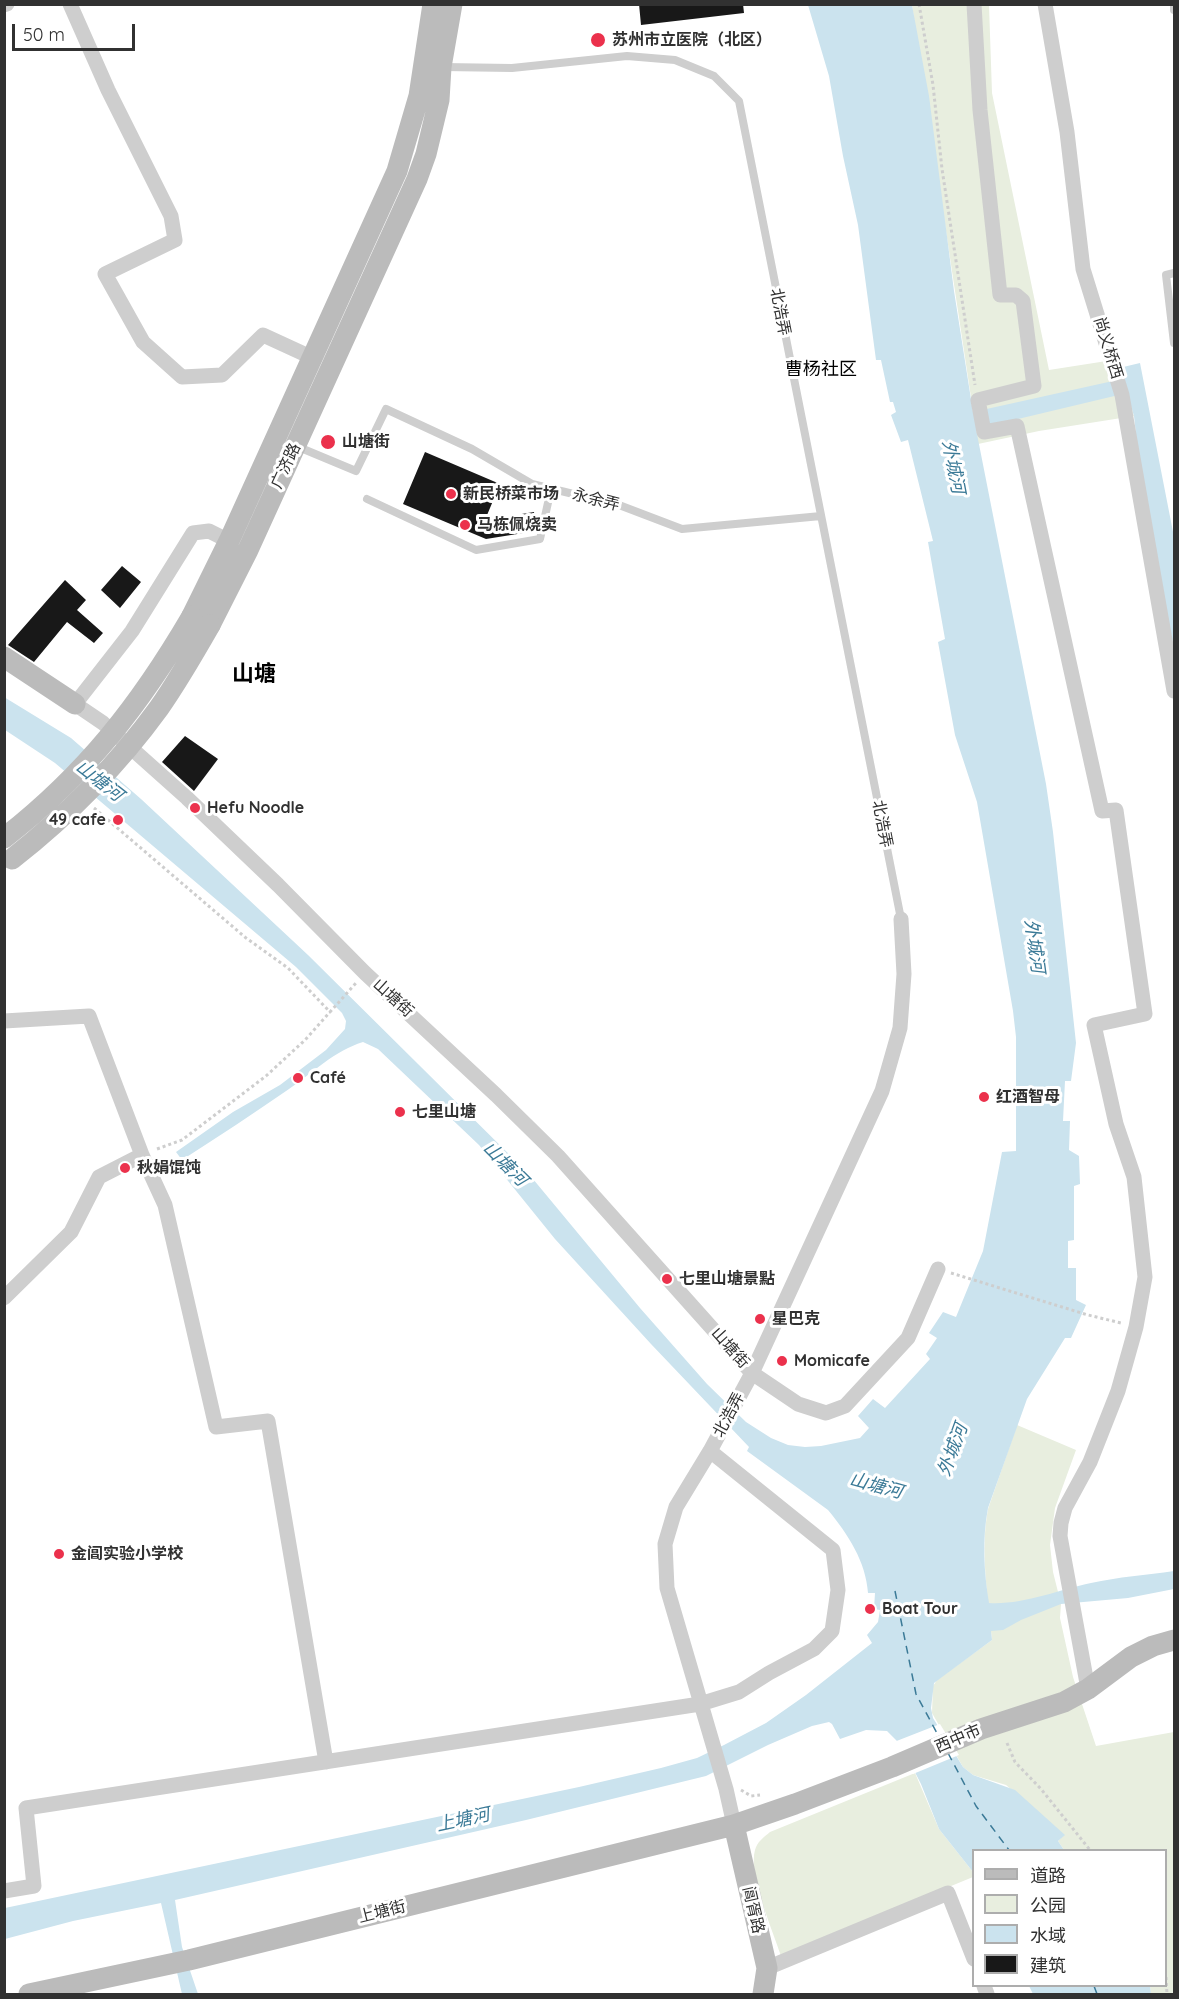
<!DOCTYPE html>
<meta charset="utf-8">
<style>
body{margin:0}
#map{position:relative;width:1179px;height:1999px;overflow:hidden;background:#fff;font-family:Quicksand,"Noto Sans SC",sans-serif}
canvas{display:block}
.frame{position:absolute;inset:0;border:6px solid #313131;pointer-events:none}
.legend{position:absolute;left:972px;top:1849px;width:195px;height:138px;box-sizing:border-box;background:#fff;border:2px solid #adadad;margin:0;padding:8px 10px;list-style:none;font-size:18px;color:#313131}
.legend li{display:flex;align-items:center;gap:12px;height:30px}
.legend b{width:30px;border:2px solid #adadad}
.scale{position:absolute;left:12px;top:24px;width:123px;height:27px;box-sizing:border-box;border:3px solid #313131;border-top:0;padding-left:8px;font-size:18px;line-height:21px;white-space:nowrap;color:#313131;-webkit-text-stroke:4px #fff;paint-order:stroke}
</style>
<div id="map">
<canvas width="1179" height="1999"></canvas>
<div class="frame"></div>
<ul class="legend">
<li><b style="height:8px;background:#bbb"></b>道路</li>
<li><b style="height:16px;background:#e8eedf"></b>公园</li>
<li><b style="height:16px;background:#cbe3ee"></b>水域</li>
<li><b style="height:16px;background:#181818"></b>建筑</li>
</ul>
<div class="scale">50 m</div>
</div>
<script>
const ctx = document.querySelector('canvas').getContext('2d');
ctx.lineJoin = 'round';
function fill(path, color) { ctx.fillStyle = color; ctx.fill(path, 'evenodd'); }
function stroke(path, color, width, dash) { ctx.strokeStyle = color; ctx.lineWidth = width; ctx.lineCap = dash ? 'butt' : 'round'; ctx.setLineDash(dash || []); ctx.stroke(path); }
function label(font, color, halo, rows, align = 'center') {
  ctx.font = font + ' Quicksand,"Noto Sans SC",sans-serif'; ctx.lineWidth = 6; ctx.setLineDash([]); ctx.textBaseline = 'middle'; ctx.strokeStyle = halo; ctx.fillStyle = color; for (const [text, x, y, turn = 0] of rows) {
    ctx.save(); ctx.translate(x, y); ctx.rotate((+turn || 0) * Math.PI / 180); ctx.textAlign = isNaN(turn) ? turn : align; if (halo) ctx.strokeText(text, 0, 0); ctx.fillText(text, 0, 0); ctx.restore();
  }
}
fill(new Path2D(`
 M912,5H989L992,93L1049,370L1113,360L1119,368L1134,416L1039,431L978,444Z
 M1017,1425L1076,1450L1055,1508L1050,1545L1053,1572L1061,1604L1060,1618L1073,1677L1096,1746L1174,1732V1994H1151L1150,1986H1166V1850H1064L1058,1841L1064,1835L1006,1785L973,1775L963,1767L932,1713L933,1686L937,1680L992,1640C988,1597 980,1551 988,1509Z
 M915,1773L939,1829L973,1872V1877L781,1956C773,1931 748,1874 755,1850C757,1842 764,1837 770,1832Z`), '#e8eedf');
fill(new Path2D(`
 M808,5H912L929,96L954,291L973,412L1122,379L1119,368L1140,363L1174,537V649L1141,480L1134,416L1127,393L976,429L1046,784L1053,832L1076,1043L1071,1081H1065L1063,1121H1070L1069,1150L1079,1156L1080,1184L1074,1186V1240L1068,1241V1268H1076V1300L1086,1305L1071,1338H1065L1027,1399L988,1508C982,1539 984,1573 989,1603C1023,1605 1058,1590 1091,1583C1118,1577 1147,1575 1174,1571V1589L1128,1598L1061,1604L1021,1620L1003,1630L991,1631L992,1640L934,1683L931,1708L933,1718L963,1767L973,1775L1015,1790L1065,1835L1058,1841L1064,1850H974L973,1872L939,1829L921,1784L901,1745L887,1731L866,1730L840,1739L832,1724L829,1722L812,1726L768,1745L706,1776L526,1820L175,1900L182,1947L198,1994H182L161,1903L73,1921L5,1939V1908L579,1787L661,1768L697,1758L724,1745L766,1723L806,1695L872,1643L867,1635L878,1622L880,1610L874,1609L875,1593H868C866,1562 848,1534 828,1510L747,1451L749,1447L651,1344L555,1239L479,1145L378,1049L363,1042C334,1051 314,1072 289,1089C254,1113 218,1137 182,1160L176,1152L233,1112L280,1085L326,1050L345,1029L346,1021L342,1013L296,967L55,763L5,730L4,697L71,738L141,799L308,955L528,1173L640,1308L707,1384L746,1422L771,1438L788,1445L805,1447L821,1446L860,1438L869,1428L858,1416L873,1399L885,1408L930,1359L926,1354L937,1338L929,1333L943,1312L956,1317L983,1251L1002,1152L1016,1151V1037L1013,1011L977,802L955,735L938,642L945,639L928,542L933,541L908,440L901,442L891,415L896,412L893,402H890L881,360H876L858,225L843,156L829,76Z
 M1029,1986H1150L1151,1994H1033Z`), '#cbe3ee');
fill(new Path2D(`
 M940,1724L959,1755L913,1774L899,1747L894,1742Z`), '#fff');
stroke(new Path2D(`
 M895,1591L916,1694L938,1735
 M948,1753L976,1806L1009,1850
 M1094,1986L1097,1994`), '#3b7a97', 1.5, [8, 6]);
fill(new Path2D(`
 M639,4H743L744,13L641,25Z
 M425,452L500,484L485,520L534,512L536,531L486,539L403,504Z
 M122,566L141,582L120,608L101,590Z
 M65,580L86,600L77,610L103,633L94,643L67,622L34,662L8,645Z
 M185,736L218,759L194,791L162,762Z`), '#181818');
stroke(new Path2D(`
 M919,4L933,85L942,169L975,385
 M94,808L246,938L288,968L330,1012L356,983
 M157,1149L182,1140L266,1076L305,1040L330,1012
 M951,1273L1088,1315L1121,1323
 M1007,1743L1015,1762L1041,1789L1090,1850
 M741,1790L751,1796L760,1795
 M1166,1977L1167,1994`), '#cecece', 3, [3, 3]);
stroke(new Path2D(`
 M1174,4V10
 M443,67L512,68L627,56L675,60L714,76L739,101L901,919
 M1174,273L1166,275L1174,343
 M296,446L356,471L386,409L472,449L532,484L619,505L682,529L821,516
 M367,499L476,550L540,539L551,489`), '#cecece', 8);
stroke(new Path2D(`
 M70,4L108,90L171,216L175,240L105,274L143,342L182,377L222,375L263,335L313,358
 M974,4L980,110L1000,295H1016L1023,301L1034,386L978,400L984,432L1017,426L1102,811L1116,810L1145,1014L1094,1025L1116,1124L1134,1177L1145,1277L1136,1327L1118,1391L1090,1462L1065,1508L1061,1523L1060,1536L1088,1689
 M1045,4L1067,132L1083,269L1122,395L1174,691
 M4,5L7,4
 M229,541L209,531L193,533L132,631L75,704L103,723L187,798L278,885L365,973L496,1095L558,1156L752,1373L798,1404L826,1413L845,1406L908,1338L938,1269
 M4,1021L89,1016L142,1155L165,1205L216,1427L268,1421L326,1762
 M4,1298L71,1232L99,1177L142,1155
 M734,1825L726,1789L667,1588L665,1544L676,1507L710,1451L752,1373L882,1091L900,1028L904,974L901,919
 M4,1891L34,1886L26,1808L700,1704L739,1692L769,1673L814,1649L832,1631L838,1590L833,1550L710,1451
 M767,1968L948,1893L974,1959
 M984,1986L987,1994`), '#cecece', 15);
stroke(new Path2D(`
 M192,616L229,541L397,171L419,96L433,4
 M210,625L248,550L417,179L426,154L439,100L441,67L452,4
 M4,657L75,704
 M734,1825L767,1968L763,1994
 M29,1994L189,1960L734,1825L795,1804L892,1767L981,1729L1064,1702L1088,1689L1131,1657L1153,1646L1174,1640`), '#bbb', 21);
stroke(new Path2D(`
 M4,838C86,774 140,705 192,616
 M12,859C68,815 117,766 159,708C178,681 194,653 210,625`), '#bbb', 21);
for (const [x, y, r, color] of [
 [598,40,8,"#eb314c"],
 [328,442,8,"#eb314c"],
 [451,494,6,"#eb314c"],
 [465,525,6,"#eb314c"],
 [195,808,6,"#eb314c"],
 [118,820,6,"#eb314c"],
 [298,1078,6,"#eb314c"],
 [984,1097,6,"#eb314c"],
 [400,1112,6,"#eb314c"],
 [125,1168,6,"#eb314c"],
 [667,1279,6,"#eb314c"],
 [760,1319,6,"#eb314c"],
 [782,1361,6,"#eb314c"],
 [59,1554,6,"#eb314c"],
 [870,1609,6,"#eb314c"]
]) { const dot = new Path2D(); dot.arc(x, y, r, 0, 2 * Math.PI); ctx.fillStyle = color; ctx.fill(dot); stroke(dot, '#fff', 2); }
label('bold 16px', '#313131', '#fff', [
 ["苏州市立医院（北区）",612,40],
 ["山塘街",342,442],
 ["新民桥菜市场",463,494],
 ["马栋佩烧卖",477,525],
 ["Hefu Noodle",207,808],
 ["49 cafe",106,820,"right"],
 ["Café",310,1078],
 ["红酒智母",996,1097],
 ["七里山塘",412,1112],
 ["秋娟馄饨",137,1168],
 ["七里山塘景點",679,1279],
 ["星巴克",772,1319],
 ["Momicafe",794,1361],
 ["金阊实验小学校",71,1554],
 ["Boat Tour",882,1609]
], 'left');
label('16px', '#313131', '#fff', [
 ["北浩弄",780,312,79],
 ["尚义桥西",1108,348,73],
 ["广济路",286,466,-65],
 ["永余弄",596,500,14],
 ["北浩弄",882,824,79],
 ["山塘街",393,998,42],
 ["山塘街",730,1348,48],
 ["北浩弄",729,1415,-62],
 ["西中市",958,1739,-23],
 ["阊胥路",753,1910,77],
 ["上塘街",382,1912,-14]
]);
label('18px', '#000', '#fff', [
 ["曹杨社区",821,370]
]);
label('italic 18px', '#3b7a97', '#fff', [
 ["外城河",953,467,79],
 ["山塘河",99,781,38],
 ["外城河",1034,946,82],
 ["山塘河",505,1164,45],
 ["外城河",953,1450,-70],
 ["山塘河",876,1486,15],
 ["上塘河",463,1820,-12]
]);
label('bold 22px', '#000', '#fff', [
 ["山塘",254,674]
]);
</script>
